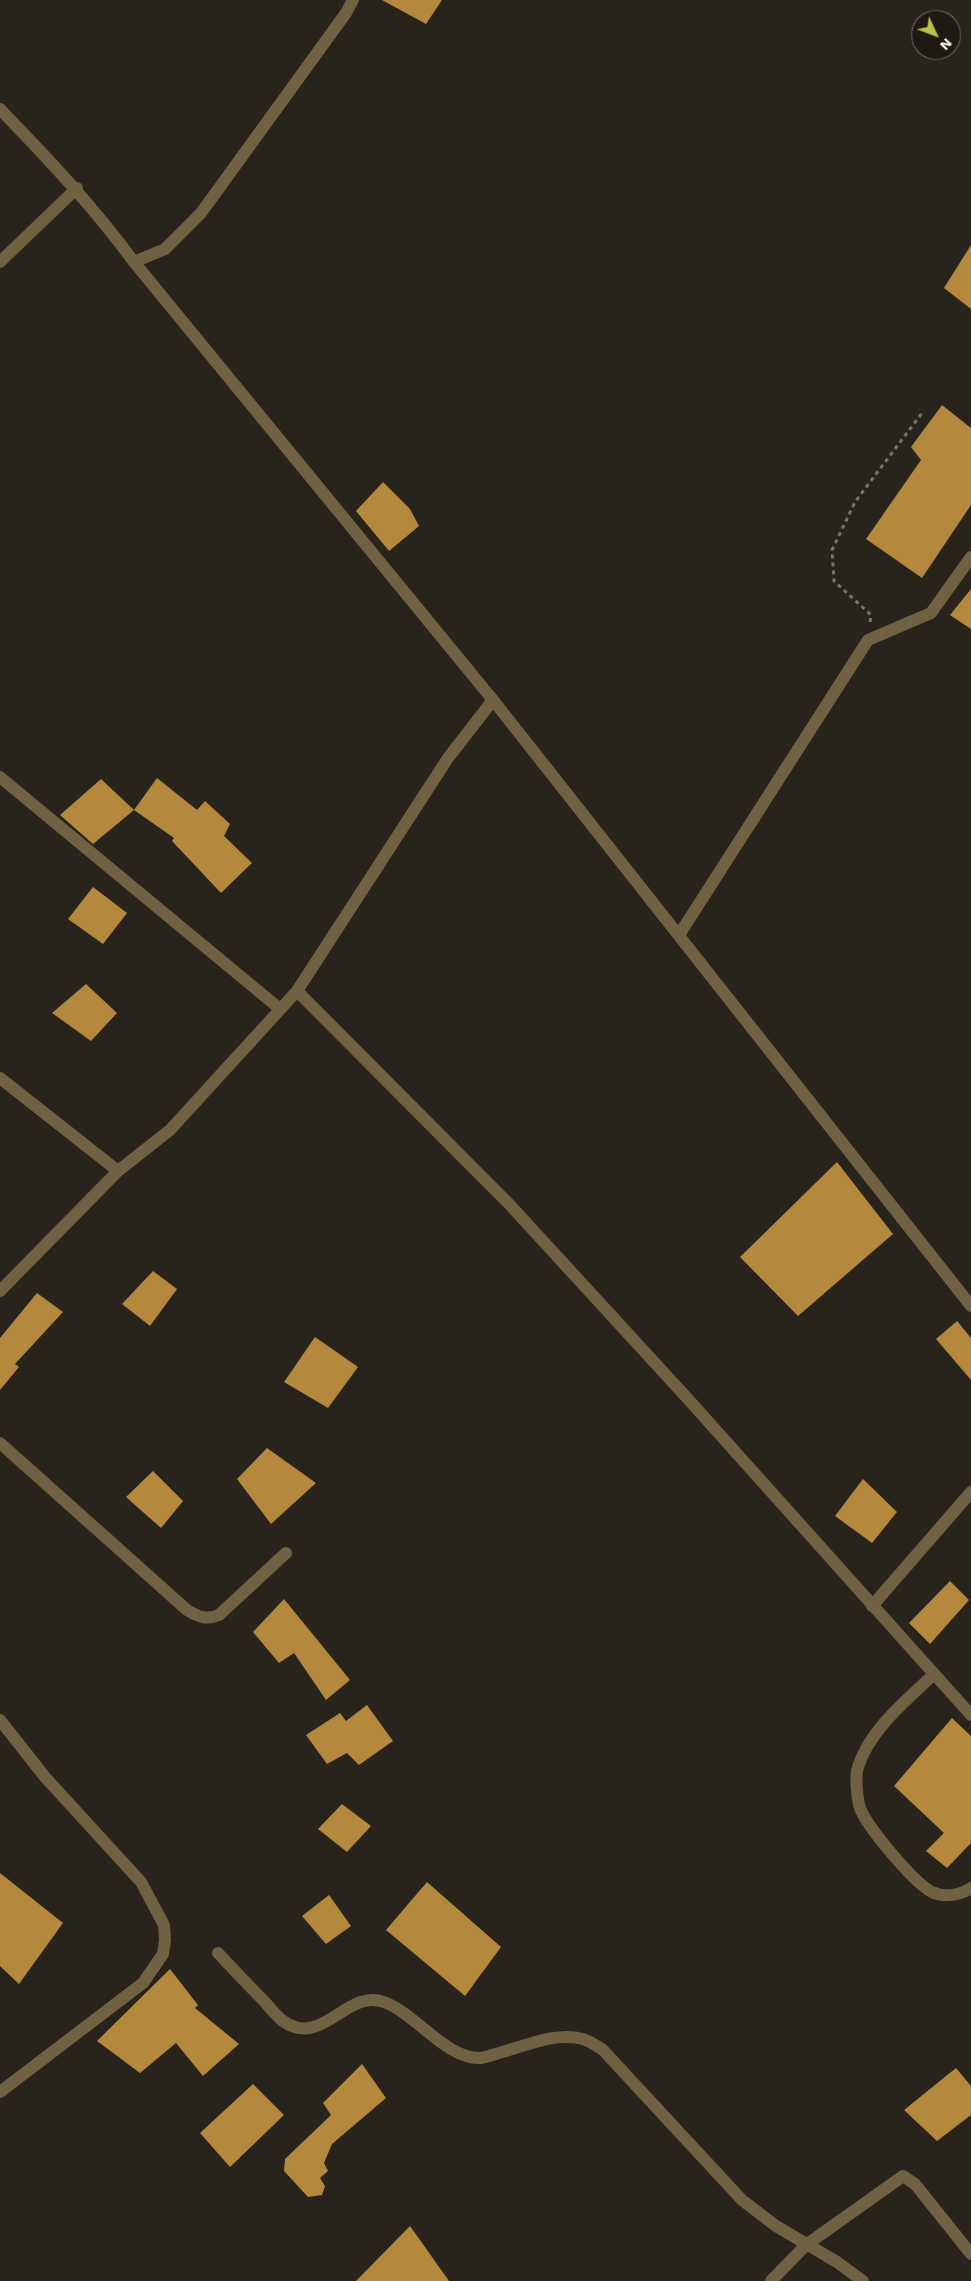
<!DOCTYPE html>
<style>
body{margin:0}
#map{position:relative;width:971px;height:2281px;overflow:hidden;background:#28231b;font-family:"Work Sans",sans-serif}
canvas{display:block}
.north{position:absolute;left:911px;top:10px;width:50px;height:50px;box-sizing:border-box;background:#1e1912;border:1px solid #74706a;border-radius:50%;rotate:133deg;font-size:14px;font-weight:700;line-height:20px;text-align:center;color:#f6f3ee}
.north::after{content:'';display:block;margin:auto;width:18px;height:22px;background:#bac045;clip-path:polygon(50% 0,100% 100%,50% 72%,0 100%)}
</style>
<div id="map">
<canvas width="971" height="2281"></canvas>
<div class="north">N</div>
</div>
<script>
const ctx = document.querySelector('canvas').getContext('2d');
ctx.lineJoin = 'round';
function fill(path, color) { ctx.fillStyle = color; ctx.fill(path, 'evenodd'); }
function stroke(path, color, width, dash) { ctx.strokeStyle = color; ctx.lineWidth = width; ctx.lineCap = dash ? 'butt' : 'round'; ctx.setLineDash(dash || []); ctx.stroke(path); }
fill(new Path2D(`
 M382,0H442L426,24Z
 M971,245V309L944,288Z
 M942,405L971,428V505L922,578L866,539L921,460L911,447Z
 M383,482L410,509L419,526L389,551L356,511Z
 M971,589V629L950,615Z
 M157,778L197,810L205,801L230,824L224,836L252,863L221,893L172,841L174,838L134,810Z
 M101,779L134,810L93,844L60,815Z
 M93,887L127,913L103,944L68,919Z
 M86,984L117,1013L91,1041L52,1013Z
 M837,1162L893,1234L798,1316L740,1257Z
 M153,1271L177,1289L150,1326L122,1304Z
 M37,1293L63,1312L15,1364L19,1367L0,1390V1338Z
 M957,1321L971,1338V1380L936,1339Z
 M315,1337L358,1367L328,1408L284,1382Z
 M267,1448L316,1483L271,1524L237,1479Z
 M153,1471L183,1501L161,1528L126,1497Z
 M863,1479L897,1512L872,1543L835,1516Z
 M950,1581L969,1600L930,1644L909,1623Z
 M284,1599L350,1680L326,1700L294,1653L279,1663L253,1632Z
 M367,1705L393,1741L359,1765L347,1753L327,1764L306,1735L340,1713L346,1721Z
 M952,1718L971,1736V1843L947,1868L926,1851L944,1833L894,1786Z
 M342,1804L371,1826L347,1852L318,1829Z
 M0,1873L63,1923L19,1984L0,1966Z
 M427,1882L501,1947L465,1996L386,1930Z
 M329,1895L351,1926L326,1944L302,1916Z
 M170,1969L198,2005L195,2008L239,2044L203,2076L176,2043L140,2073L97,2041Z
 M362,2064L386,2098L332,2144L324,2163L328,2171L320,2178L325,2186L322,2195L308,2197L284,2171L285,2159L331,2115L323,2103Z
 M956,2068L971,2086V2115L937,2141L904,2110Z
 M253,2084L284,2115L230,2167L200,2133Z
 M410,2226L449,2281H356Z`), '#b4893d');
stroke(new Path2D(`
 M870,622L871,615L834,581L832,550L855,502L922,413`), '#78746d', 3, [4, 4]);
stroke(new Path2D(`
 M0,262L77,188
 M134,262L165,249L201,213L346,13L353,0
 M0,777L280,1009
 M679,935L868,640L931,613L971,557
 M297,991L510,1205L688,1399L971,1715
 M0,1078L118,1171
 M0,1291L118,1171L170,1130L297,991L448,758L493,700
 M0,1443L187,1610C198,1617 207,1620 219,1615L286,1553
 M872,1606L971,1492
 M934,1674C906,1701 870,1729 858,1767C855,1776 857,1796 859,1805C864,1824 914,1883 932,1892C945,1898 960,1895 971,1888
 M0,1720L45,1777L141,1882L164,1925L165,1940L163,1954L143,1983L0,2092
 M218,1953C233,1969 249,1986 265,2002C270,2008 276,2016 283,2021C322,2049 347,1988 384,2002C415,2013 446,2059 480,2058C488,2057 498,2053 506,2051C530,2044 558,2032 583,2039C590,2041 597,2046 603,2050L742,2200L776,2226L837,2262L863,2281
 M771,2281L806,2245L903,2176L915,2184L971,2254`), '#706143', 12);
stroke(new Path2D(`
 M0,109C49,160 92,205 134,262L493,700L971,1306`), '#706143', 12);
</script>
